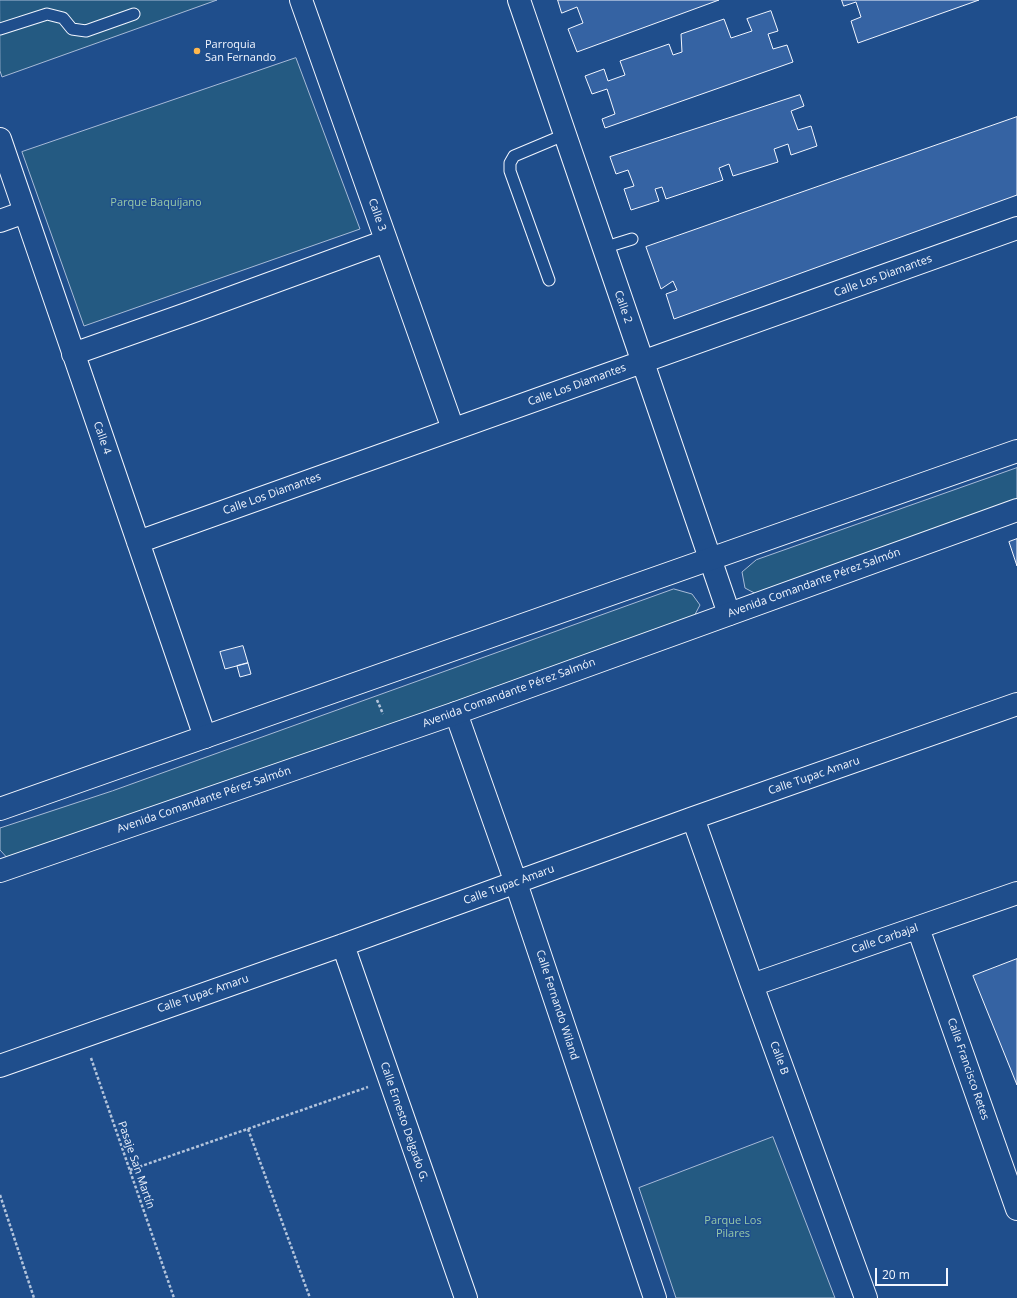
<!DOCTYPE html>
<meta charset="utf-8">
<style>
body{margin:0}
#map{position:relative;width:1017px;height:1298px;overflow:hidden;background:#1f4e8c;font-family:"Open Sans",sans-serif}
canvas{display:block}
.scale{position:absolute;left:875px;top:1268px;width:73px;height:18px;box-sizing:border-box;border:2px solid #f2f6ff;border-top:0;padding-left:5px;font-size:12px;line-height:14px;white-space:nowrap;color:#f2f6ff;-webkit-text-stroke:3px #1f4e8c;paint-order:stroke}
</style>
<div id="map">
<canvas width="1017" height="1298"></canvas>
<div class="scale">20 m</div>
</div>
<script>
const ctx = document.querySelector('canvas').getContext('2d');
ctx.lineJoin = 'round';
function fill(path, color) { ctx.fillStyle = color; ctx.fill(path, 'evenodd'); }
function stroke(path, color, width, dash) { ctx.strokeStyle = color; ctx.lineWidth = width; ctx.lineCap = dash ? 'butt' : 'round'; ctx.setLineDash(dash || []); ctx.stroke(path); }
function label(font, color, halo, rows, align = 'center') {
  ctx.font = font + ' "Open Sans",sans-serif'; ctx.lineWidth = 3; ctx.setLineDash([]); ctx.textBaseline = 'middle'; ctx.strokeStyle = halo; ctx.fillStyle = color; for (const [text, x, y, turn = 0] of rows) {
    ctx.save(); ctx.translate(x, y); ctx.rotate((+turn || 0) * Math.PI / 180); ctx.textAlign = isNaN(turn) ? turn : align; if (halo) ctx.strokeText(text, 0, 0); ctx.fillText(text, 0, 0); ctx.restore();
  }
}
const green = new Path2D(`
 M0,0H217L2,77L0,71Z
 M296,58L360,229L84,326L22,152Z
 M1017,468V507L760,596L745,588L742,572L756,560Z
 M674,589L692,594L700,605L691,622L11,862L0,850V828L112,791Z
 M773,1137L835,1298H676L639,1188Z`);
fill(green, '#245a82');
stroke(green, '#a8bbd7', 1);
const building = new Path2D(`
 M558,0H719L577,52L568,29L583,23L577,7L562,13Z
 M842,0H979L858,43L851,21L861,17L856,2L844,6Z
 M771,11L778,31L768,34L773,49L787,45L793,62L605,128L602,119L615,114L607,89L592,94L585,76L604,69L608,81L625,75L620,61L669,44L673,55L682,52L681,34L724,19L731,38L752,31L747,19Z
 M800,95L804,106L791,111L798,130L811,126L817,146L791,155L788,144L774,149L778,162L733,176L729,164L719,168L723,180L666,199L662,187L655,189L659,201L631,210L624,189L634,186L628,170L616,174L610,157Z
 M1017,117V195L674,319L666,294L677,290L673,281L661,289L646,247Z
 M1017,539V566L1009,542Z
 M243,646L248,663L225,669L220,652Z
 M248,663L251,674L240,677L237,666Z
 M1017,959V1085L973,976Z`);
fill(building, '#3563a3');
stroke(building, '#f2f6ff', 1);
const lane = new Path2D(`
 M0,29L47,14L63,18L72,29L86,31L134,14
 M603,248L632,239
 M549,280L510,171V163L514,156L564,135`);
const street = new Path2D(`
 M301,0L453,429
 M519,0L729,614
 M0,139L205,737
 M0,221L25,212
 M73,354L189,313L386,241
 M138,542L1017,228
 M456,713L516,883L655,1298
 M693,818L752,985L866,1298
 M918,928L1017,1209
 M343,945L466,1298
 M752,985L1017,893
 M0,1066L343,945L693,818L1017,704`);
const secondary = new Path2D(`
 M0,809L1017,451
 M0,871L456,713L1017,510`);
stroke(lane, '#f2f6ff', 13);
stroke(street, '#f2f6ff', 24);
stroke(secondary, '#f2f6ff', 24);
stroke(new Path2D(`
 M377,700L383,714
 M91,1058L174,1298
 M248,1129L310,1298
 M130,1170L368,1087
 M0,1195L34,1298`), '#b3c4dc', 2.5, [3, 2]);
stroke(lane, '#1f4e8c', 11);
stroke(street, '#1f4e8c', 22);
stroke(secondary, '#1f4e8c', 22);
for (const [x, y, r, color] of [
 [197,51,4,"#ffb74d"]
]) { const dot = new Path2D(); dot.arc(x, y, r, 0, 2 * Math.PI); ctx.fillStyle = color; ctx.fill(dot); stroke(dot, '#1f4e8c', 1.5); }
label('11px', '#f2f6ff', '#1f4e8c', [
 ["Parroquia",205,45],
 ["San Fernando",205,58]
], 'left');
label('11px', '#97c8a6', '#1f4e8c', [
 ["Parque Baquíjano",156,203],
 ["Parque Los",733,1221],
 ["Pilares",733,1234]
]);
label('11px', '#f2f6ff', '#1f4e8c', [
 ["Calle 3",377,215,71],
 ["Calle Los Diamantes",883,276,-20],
 ["Calle 2",623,307,71],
 ["Calle Los Diamantes",577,385,-20],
 ["Calle 4",102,438,71],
 ["Calle Los Diamantes",272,494,-20],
 ["Avenida Comandante Pérez Salmón",814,583,-20],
 ["Avenida Comandante Pérez Salmón",509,693,-20],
 ["Calle Tupac Amaru",814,776,-19],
 ["Avenida Comandante Pérez Salmón",204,800,-19],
 ["Calle Tupac Amaru",509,885,-20],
 ["Calle Carbajal",885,939,-19],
 ["Calle Tupac Amaru",203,994,-19],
 ["Calle Fernando Wiland",557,1005,72],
 ["Calle B",779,1058,70],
 ["Calle Francisco Retes",968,1069,71],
 ["Calle Ernesto Delgado G.",404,1122,71],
 ["Pasaje San Martín",136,1165,71]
]);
</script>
